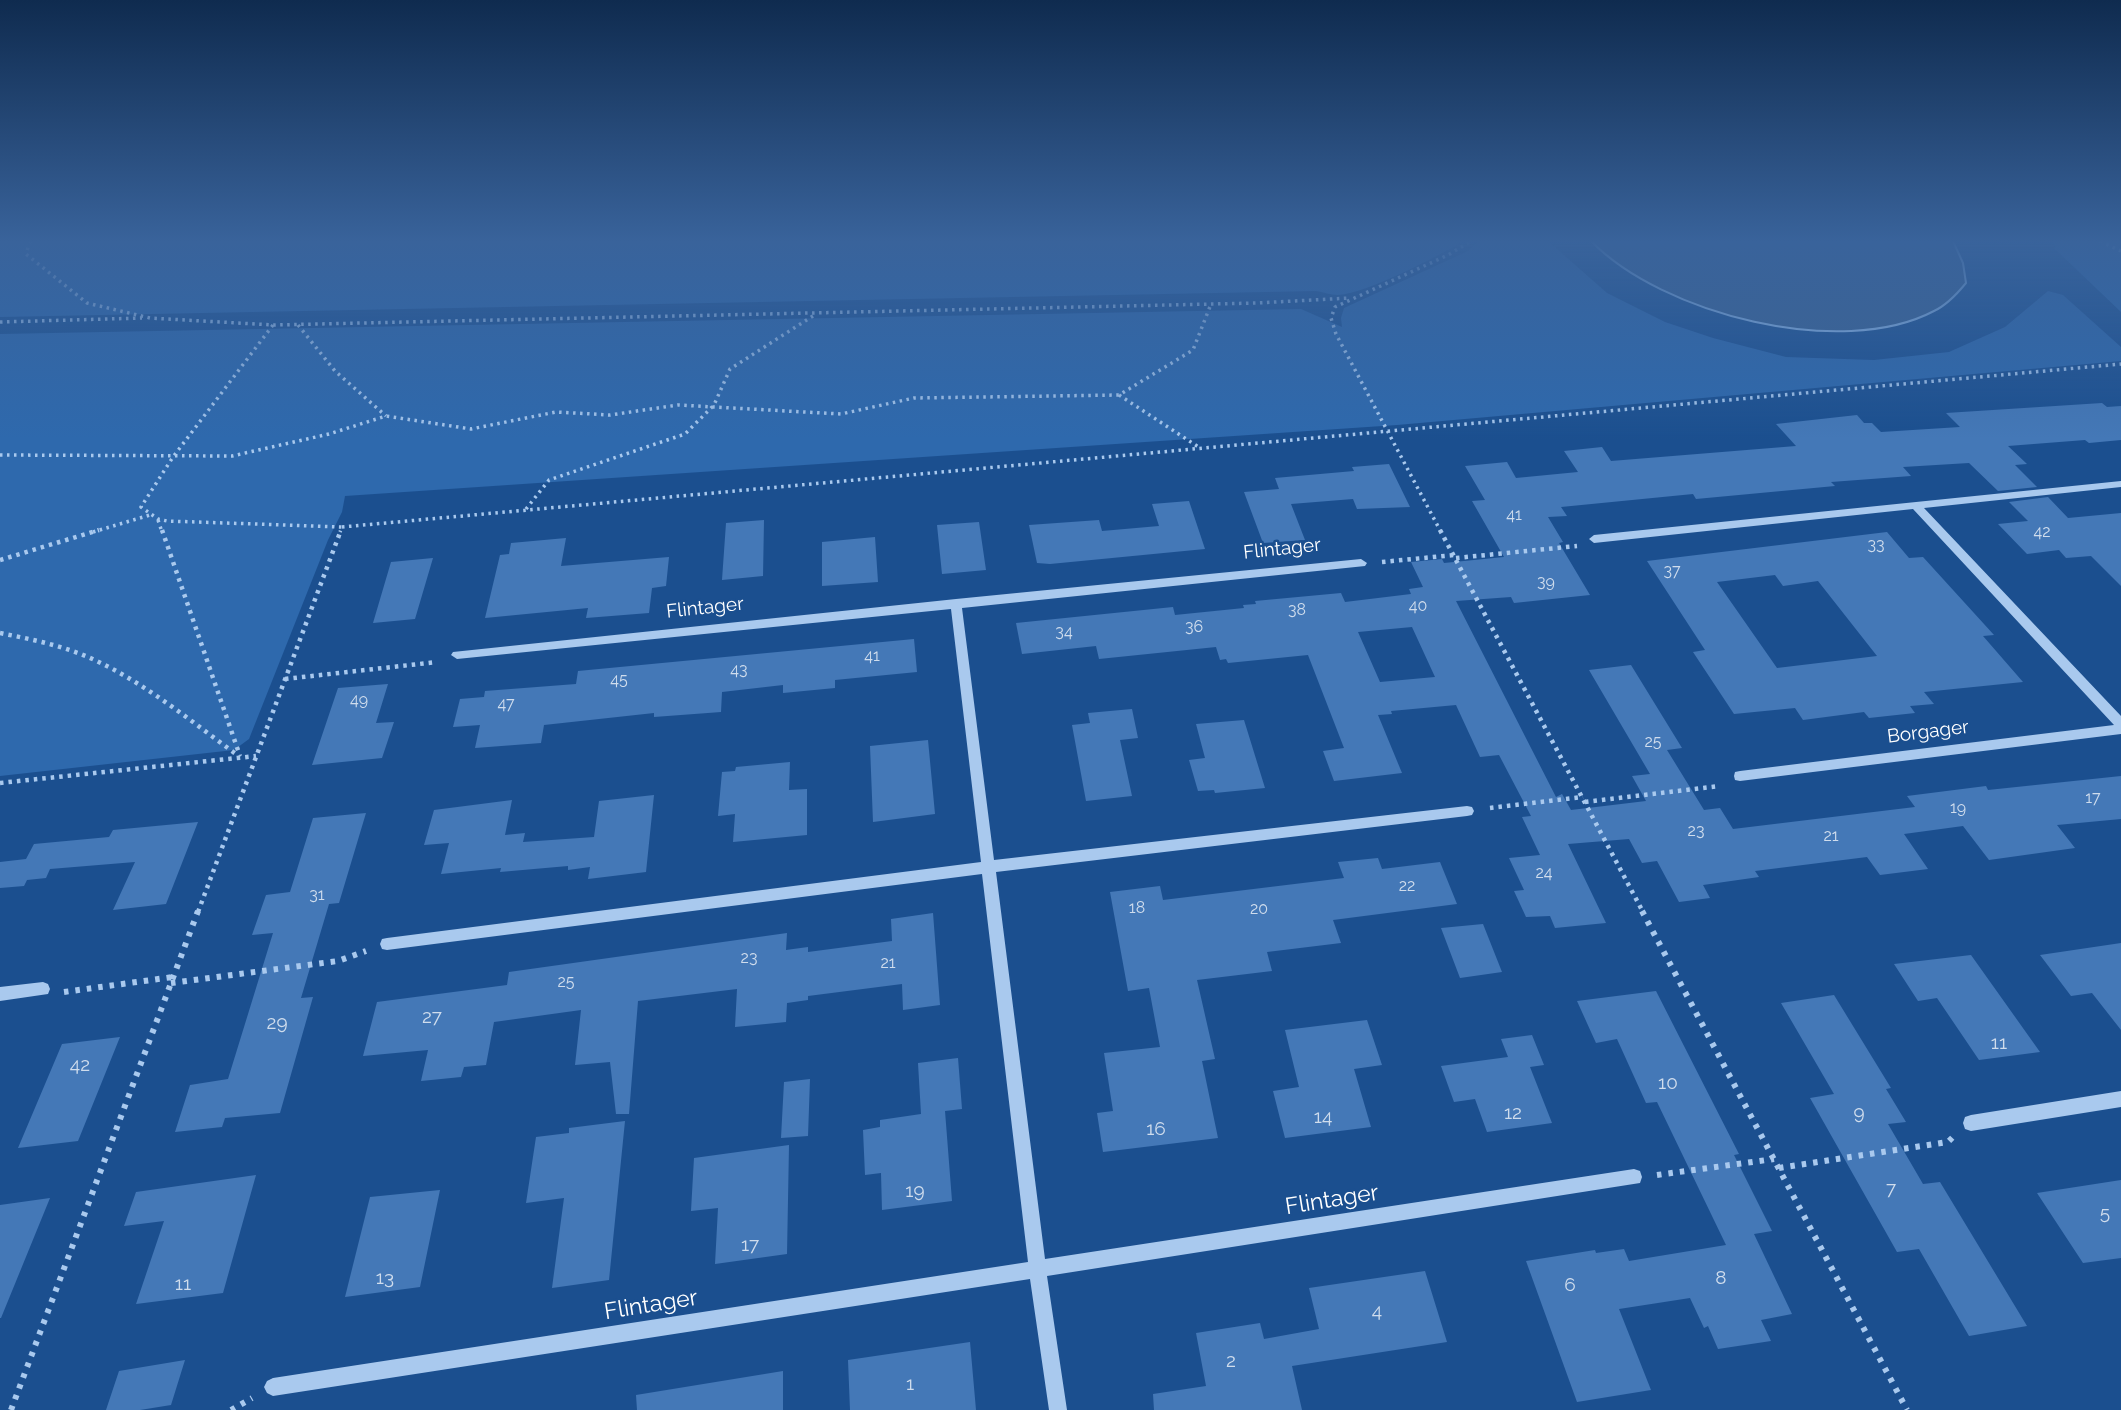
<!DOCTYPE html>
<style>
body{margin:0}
canvas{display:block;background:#1b4f8f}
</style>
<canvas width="2121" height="1410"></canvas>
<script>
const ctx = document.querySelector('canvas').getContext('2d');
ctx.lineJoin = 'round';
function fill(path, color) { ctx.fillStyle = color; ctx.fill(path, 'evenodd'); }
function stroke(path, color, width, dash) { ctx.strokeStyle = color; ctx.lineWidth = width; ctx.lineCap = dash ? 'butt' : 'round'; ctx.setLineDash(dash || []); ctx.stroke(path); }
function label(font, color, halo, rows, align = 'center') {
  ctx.font = font + ' Raleway,sans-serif'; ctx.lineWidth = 5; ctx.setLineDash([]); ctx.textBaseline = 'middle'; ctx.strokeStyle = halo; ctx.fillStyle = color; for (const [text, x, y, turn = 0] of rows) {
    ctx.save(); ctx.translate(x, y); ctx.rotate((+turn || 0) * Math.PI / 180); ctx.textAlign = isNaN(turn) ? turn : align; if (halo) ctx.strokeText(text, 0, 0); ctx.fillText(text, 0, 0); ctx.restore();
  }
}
fill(new Path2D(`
 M0,241H1464C1436,257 1368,293 1338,295C1331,295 1323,292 1316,291L0,317Z
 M1478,241H1548L1607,293L1665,322L1713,338L1786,357L1874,360L1949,352L2005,327L2048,291L2063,295L2121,347V361L1397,425L345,496L342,512L328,540L249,739L234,750L0,776V334L1301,309L1342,327L1341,318L1344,308L1468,251Z
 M2054,241H2121V312L2055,249Z`), '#2e69ad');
const water = new Path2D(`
 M1591,241H1953L1963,263L1966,283C1957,294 1947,305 1934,311C1841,360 1662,314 1591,241Z`);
fill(water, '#3c6290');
stroke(water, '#9cc4f0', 2);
fill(new Path2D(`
 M2102,403L2107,407L2121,406V440L2089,443L2085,440L2008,446L2027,464L2015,465L2037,487L1998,491L1969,463L1903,467L1911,476L1831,482L1835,486L1696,499L1693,494L1561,507L1567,516L1548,517L1563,542L1559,543L1590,595L1514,603L1511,597L1456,601L1556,797L1562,794L1571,810L1646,801L1632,776L1650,774L1589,670L1631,665L1682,748L1667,750L1704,810L1720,808L1733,829L1915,807L1907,796L1986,786L1988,790L2121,776V819L2057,825L2075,848L1989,860L1963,826L1904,834L1928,869L1880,875L1867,857L1755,871L1759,877L1703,885L1710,898L1679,902L1657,861L1642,863L1629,839L1568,844L1606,923L1555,928L1550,916L1526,917L1514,891L1524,890L1509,858L1540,855L1522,817L1531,816L1499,755L1480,757L1456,705L1391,711L1392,714L1378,715L1402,773L1334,781L1323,751L1344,748L1308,655L1228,663L1226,659L1220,660L1216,647L1099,659L1096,646L1022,654L1016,623L1173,607L1175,615L1244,608L1243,605L1256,604L1255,601L1341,593L1345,602L1411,594L1409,589L1423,587L1411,562L1442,559L1444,563L1504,557L1472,501L1485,500L1465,466L1507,462L1516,478L1578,472L1564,451L1602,447L1611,461L1796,446L1776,424L1857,415L1864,423H1872L1881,432L1960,427L1946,413ZM1412,627L1435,677L1380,682L1358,632Z
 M1389,464L1410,507L1357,509L1353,499L1291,504L1305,540L1263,543L1244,492L1279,489L1275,478L1354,471L1352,467Z
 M2048,497L2068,518L2121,513V586L2091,556L2066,558L2059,550L2027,554L1998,524L2028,521L2009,502Z
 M1189,501L1205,549L1050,564L1037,563L1029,525L1099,520L1102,531L1159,526L1152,504Z
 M764,520L763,576L722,580L726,523Z
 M979,522L986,570L942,574L937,525Z
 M1887,532L1909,558L1923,557L1994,635L1983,636L2023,682L1924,692L1934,704L1910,706L1915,713L1869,718L1864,712L1803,720L1795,708L1734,714L1693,652L1705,650L1647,561ZM1775,575L1783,586L1818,581L1877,656L1777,668L1717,582Z
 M875,537L878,582L822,586V542Z
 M566,538L561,566L669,557L666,586L652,588L649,613L586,618L588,608L485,618L500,555L509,554L511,543Z
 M433,558L415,619L373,623L391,562Z
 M914,639L917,672L835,680V688L783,693V685L722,692L721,712L654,717V713L544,725L541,743L475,748L480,725L453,727L460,699L484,697L485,691L576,684L578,671Z
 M388,684L376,723L394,722L382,758L312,765L338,688Z
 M1132,709L1138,738L1120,740L1132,796L1086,801L1072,725L1090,723L1088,713Z
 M1244,720L1265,788L1215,793L1214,790L1198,791L1189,760L1205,758L1196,724Z
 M928,740L935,814L873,822L870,746Z
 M790,762L789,790L807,789V835L733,842L735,814L718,816L722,772L735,771L736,767Z
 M654,795L646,872L588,879L590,867L568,870V866L500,872L501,868L441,874L449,843L424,845L434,810L512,800L505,835L525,833L523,842L594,837L599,801Z
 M366,813L339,903L329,904L301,998L313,997L280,1113L225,1118L222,1127L175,1132L190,1085L228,1079L273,933L252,935L266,895L290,892L313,818Z
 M198,822L166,904L113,910L135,862L50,869L46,878L27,880L24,886L0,888V862L26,859L34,844L109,837L113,830Z
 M1378,858L1382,869L1440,862L1457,904L1333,920L1341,943L1267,952L1272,971L1197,980L1215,1059L1202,1061L1218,1138L1103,1152L1097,1113L1113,1111L1104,1053L1160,1047L1149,988L1128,991L1110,892L1160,886L1163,900L1344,878L1338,862Z
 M933,913L940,1005L903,1010L902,984L808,996V1000L787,1003L786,1022L735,1027L737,989L638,1001L629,1114H616L610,1062L575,1065L581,1010L494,1022L486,1065L464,1067L461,1077L421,1081L428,1050L363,1056L377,1002L507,985L509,972L787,933L786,950L808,947V952L892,941L891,919Z
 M1483,924L1502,972L1460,978L1441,928Z
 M2121,943V1030L2092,993L2071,996L2040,955Z
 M1971,955L2040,1052L1979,1060L1937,998L1918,1001L1894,964Z
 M1656,991L1739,1154L1734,1155L1772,1231L1754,1234L1792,1314L1761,1320L1771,1341L1718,1349L1708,1326L1704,1328L1690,1298L1619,1309L1651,1390L1577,1402L1526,1261L1595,1250L1596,1253L1624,1249L1629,1261L1726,1245L1657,1102L1646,1103L1617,1039L1596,1043L1577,1001Z
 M1834,995L1891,1088L1886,1089L1906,1122L1888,1124L1923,1184L1940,1182L2027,1326L1969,1336L1919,1249L1897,1252L1810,1098L1834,1094L1781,1003Z
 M1367,1020L1382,1065L1354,1069L1371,1127L1285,1138L1273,1091L1299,1087L1285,1030Z
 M1532,1035L1544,1065L1530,1067L1552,1123L1487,1132L1475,1099L1454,1102L1441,1066L1508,1057L1501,1039Z
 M120,1037L78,1141L18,1148L62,1044Z
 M958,1058L962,1109L945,1111L952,1201L882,1210L881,1173L865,1175L863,1130L880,1127V1120L921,1114L918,1063Z
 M810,1079L808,1136L781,1138L784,1082Z
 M625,1121L609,1280L552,1288L564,1198L526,1203L536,1137L569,1133V1128Z
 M789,1145L787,1254L715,1264L718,1208L691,1211L694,1158Z
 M256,1175L223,1293L136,1304L164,1221L124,1226L136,1192Z
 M2121,1180V1258L2083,1263L2037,1193Z
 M440,1190L420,1287L345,1297L370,1197Z
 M50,1198L1,1318H0V1205Z
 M1425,1271L1447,1342L1292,1366L1302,1410H1154L1153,1394L1206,1386L1196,1333L1260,1323L1264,1339L1319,1329L1309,1288Z
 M970,1342L976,1410H850L848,1360Z
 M185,1360L171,1405L140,1410H106L119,1371Z
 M783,1371V1410H637L636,1395Z`), '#4478b7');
stroke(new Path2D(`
 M30,241L26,254L87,303L150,318L273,325L1257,303L1350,298
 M2100,241L2121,251
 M0,322L142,318
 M273,325L173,457L141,507L158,519L167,521L342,527L340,532
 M298,325L335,371L386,416
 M1119,395L1200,448
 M0,455L232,456L329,434L386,416L471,429L556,412L610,415L678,405L841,414L914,398L1119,395L1193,350L1211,304
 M526,509L549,480L685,434L714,405L730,369L816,314
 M158,520L162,532
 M342,527L2121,364
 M93,532L150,515
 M1441,532L1336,334L1331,318L1335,307L1448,255L1471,241`), '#a9c9ee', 3.5, [2.5, 4.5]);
stroke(new Path2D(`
 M162,530L240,756
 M1440,530L1643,912
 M1456,558L1577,546
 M0,560L99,530
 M1382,562L1454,555
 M0,633C30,639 60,645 88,657C143,681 192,722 240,757
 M285,679L437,662
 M0,783L256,756
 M1585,802L1720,786
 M1490,808L1583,797
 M198,912L341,530`), '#a9c9ee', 4.5, [3.5, 5]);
stroke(new Path2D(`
 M1642,911L1907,1410
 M171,983L338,961L366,951
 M64,992L173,977
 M1779,1168L1948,1142L1953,1137
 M1657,1175L1774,1159
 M11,1410L198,911
 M231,1410L252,1398`), '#a9c9ee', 6, [4.5, 7]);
fill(new Path2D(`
 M2121,481V487L1924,508L2121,716V734L1740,781L1735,780L1734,776L1735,772L1740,771L2114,725L1913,509L1594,543L1589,539L1594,535Z
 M1361,559L1367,563L1365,566L962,608L994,860L1467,806L1472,807L1474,811L1472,815L1467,816L996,872L1045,1259L1634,1169L1640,1171L1642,1177L1640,1183L1047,1276L1067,1410H1049L1030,1279L273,1396L267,1393L264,1387L267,1381L273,1378L1028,1262L982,874L387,950L382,949L380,944L382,939L387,938L981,862L951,609L457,659L451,655L453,652L956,599Z
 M43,982L48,984L50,989L48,994L0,1001V987Z
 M2121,1091V1107L1971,1131L1965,1129L1963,1123L1965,1117L1971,1115Z`), '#a9c9ee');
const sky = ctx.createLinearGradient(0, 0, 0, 439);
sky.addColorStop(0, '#0f2b4f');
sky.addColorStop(0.55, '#39639b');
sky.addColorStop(1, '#39639b00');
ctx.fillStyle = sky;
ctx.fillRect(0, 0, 2121, 439);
label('16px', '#d0dded', null, [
 ["41",1514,515],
 ["42",2042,532],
 ["33",1876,545],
 ["37",1672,571],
 ["39",1546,582],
 ["40",1418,606],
 ["38",1297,610],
 ["36",1194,627],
 ["34",1064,632],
 ["41",872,656],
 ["43",739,670],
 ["45",619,680],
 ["49",359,700],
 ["47",506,704],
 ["25",1653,742],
 ["17",2093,798],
 ["19",1958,808],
 ["23",1696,831],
 ["21",1831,836],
 ["24",1544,873],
 ["22",1407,886],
 ["31",317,895],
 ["18",1137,908],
 ["20",1259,909],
 ["23",749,958],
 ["21",888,963],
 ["25",566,982]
]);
label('19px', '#fff', '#1b4f8f', [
 ["Flintager",1282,549,-6],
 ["Flintager",705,608,-6],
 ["Borgager",1928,732,-7]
]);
label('19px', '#d0dded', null, [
 ["27",432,1017],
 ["29",277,1023],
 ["11",1999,1043],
 ["42",80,1065],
 ["10",1668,1083],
 ["12",1513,1113],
 ["9",1859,1113],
 ["14",1323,1117],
 ["16",1156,1129],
 ["7",1891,1189],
 ["19",915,1191],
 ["5",2105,1213],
 ["17",750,1245],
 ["13",385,1278],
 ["8",1721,1278],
 ["11",183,1284],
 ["6",1570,1285],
 ["4",1377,1311],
 ["2",1231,1361],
 ["1",910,1384]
]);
label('23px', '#fff', '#1b4f8f', [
 ["Flintager",1332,1200,-9],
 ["Flintager",651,1305,-9]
]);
</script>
